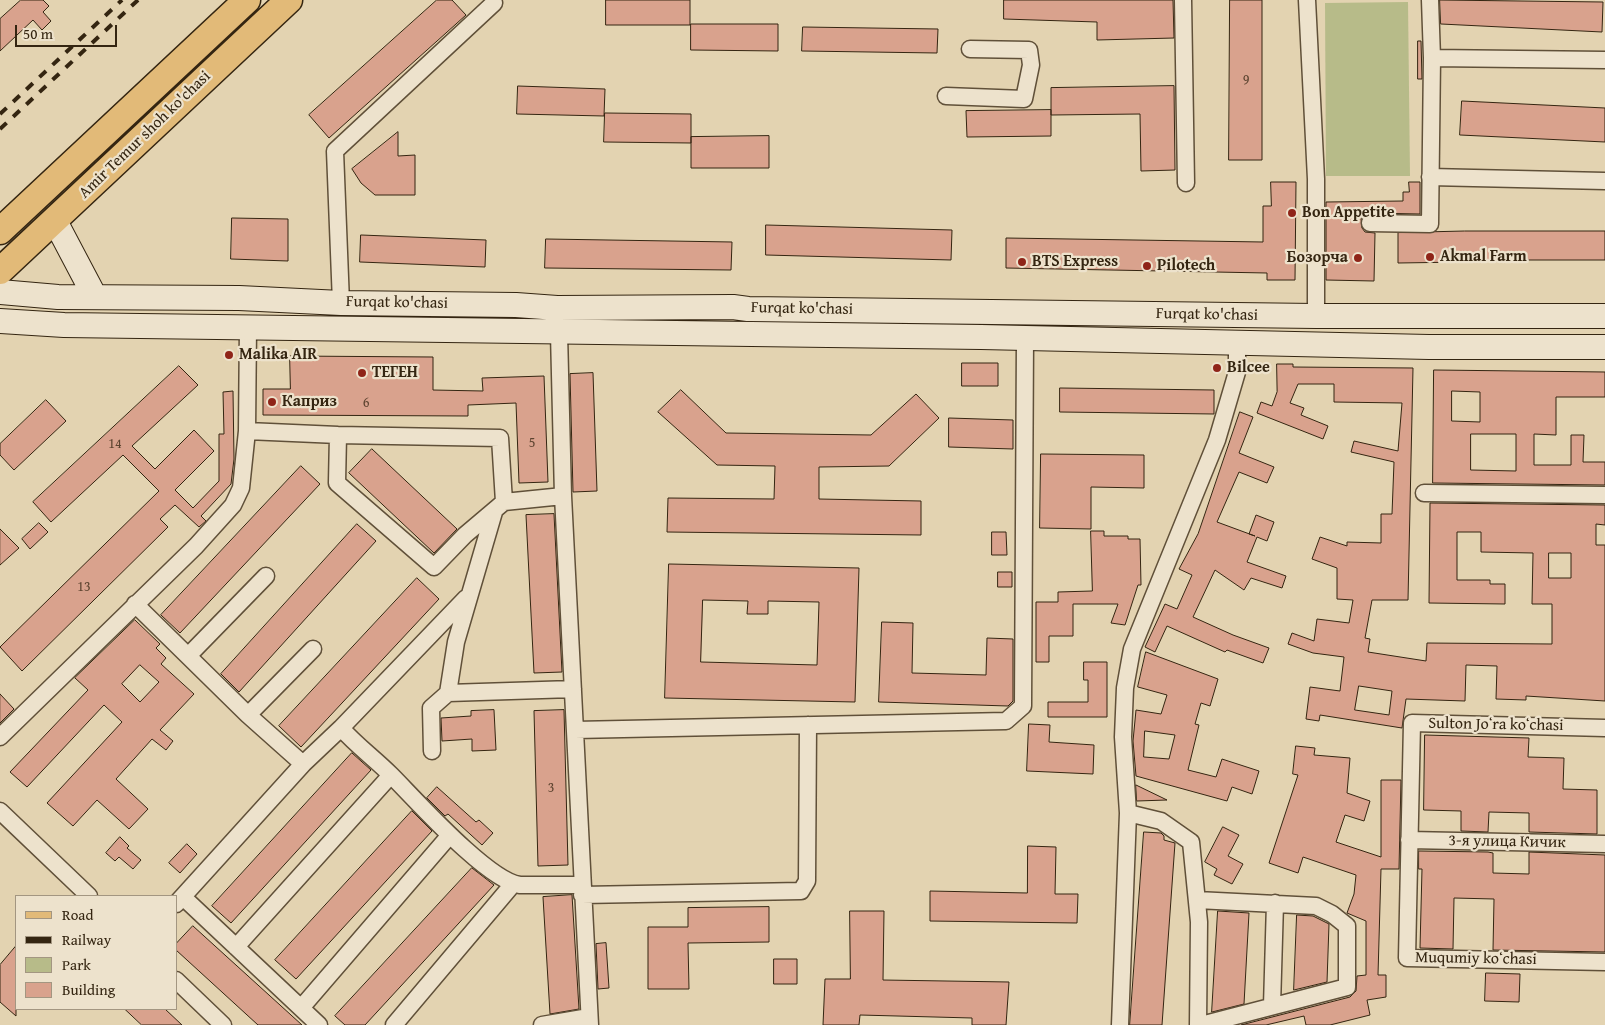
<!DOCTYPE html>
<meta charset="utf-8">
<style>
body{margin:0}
#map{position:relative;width:1605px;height:1025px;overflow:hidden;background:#e3d3b1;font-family:"Gentium Book Plus",serif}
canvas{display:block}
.legend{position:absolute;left:15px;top:895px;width:162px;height:115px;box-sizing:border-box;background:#ede2cc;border:1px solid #a39681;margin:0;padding:6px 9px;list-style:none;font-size:15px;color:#342511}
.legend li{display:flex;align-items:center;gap:10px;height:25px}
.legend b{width:25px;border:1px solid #a39681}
.scale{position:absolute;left:15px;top:25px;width:102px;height:22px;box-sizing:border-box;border:2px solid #342511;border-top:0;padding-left:6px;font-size:15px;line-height:18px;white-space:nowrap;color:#342511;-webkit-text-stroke:4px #ede2cc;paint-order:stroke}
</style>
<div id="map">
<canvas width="1605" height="1025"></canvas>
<ul class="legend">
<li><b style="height:6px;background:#e2ba78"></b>Road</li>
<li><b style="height:6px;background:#342511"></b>Railway</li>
<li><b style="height:14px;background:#b7bb89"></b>Park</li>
<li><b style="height:14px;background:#d9a28d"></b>Building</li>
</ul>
<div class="scale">50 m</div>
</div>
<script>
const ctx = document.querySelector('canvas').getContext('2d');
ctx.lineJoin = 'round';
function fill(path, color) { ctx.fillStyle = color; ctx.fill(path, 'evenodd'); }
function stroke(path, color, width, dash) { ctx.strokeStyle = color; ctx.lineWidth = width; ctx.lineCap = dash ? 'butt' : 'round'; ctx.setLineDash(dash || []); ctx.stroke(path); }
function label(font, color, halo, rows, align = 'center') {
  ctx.font = font + ' "Gentium Book Plus",serif'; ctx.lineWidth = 4.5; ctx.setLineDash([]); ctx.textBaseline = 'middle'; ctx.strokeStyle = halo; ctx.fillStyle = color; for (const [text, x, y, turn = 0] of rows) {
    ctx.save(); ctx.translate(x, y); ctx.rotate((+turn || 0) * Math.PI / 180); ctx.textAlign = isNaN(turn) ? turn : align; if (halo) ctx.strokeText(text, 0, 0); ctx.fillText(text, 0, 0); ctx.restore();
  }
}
fill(new Path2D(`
 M1408,2L1410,176H1326L1325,3Z`), '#b7bb89');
const building = new Path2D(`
 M21,0H43L49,6L43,12L51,21L42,30L33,20L0,51V19Z
 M437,0H452L466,15L329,138L309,115Z
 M606,0H690V25H606Z
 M1004,0H1173L1174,38L1097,40V22L1004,19Z
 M1230,0H1262V160H1229Z
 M1440,0L1603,2L1602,32L1441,24Z
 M691,24H778V51L691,50Z
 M803,27L938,29L937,53L802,51Z
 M1418,41H1421L1422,79H1418Z
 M518,86L605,89L604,116L517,114Z
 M1174,86L1175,170L1141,171L1140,114L1051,115V88Z
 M1462,101L1605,108V142L1460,135Z
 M1051,110V136L967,137L966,111Z
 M605,113L691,114V143L604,142Z
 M398,132V156L415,155V195H375L361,183L352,169Z
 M769,136V168H691V137Z
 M1271,182H1296L1295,280H1267V273L1006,268V238L1263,242V206H1271Z
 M1409,182H1420V214L1370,213L1361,218L1362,228L1365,232L1375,233L1374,281L1326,280V202L1403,201V192H1409Z
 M232,218L288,219V261L231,259Z
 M766,225L952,230L951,260L766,255Z
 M1465,231H1605V260H1464V262L1398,263V233Z
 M361,235L486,240L485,267L360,262Z
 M546,239L732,242L731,270L545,268Z
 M290,356L433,357V390L483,391L482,378L544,376L548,482L519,483L516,403L468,405V416L263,415V389H290Z
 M962,363H998V386H962Z
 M1277,364H1293V367L1413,368L1408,600H1372L1365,638L1370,639L1368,652L1426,661L1427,643L1552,644V604H1532L1533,553L1481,552V532H1457V580H1490V584H1505V604L1429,603L1430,503L1605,505V525L1596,524V545H1605V701L1526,696V700L1496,699L1497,666L1466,665L1465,701L1406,699L1402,728L1320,715L1319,721L1306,719L1310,687L1340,691L1344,657L1313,653L1288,644L1292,633L1314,641L1317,619L1349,623L1353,600L1337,599V568L1312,559L1320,537L1347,546V542L1381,543V514H1392L1394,462L1351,452L1354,441L1398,451L1402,403L1334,402V384H1298L1290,403L1304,408L1301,415L1328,426L1323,439L1257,413L1261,402L1272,406L1277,392ZM1549,553H1571V578H1549ZM1359,686L1392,691L1389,715L1355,710Z
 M179,366L198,385L132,446L155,469L194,430L214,451L175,490L193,508L219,481V434H224L223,392L233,391L234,459L231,484L201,516L206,521L199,527L175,505L160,519L168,527L22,671L0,647L159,491L123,455L51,522L33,502Z
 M1434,370L1605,372V397H1556V435L1534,434V465H1571V435H1584L1583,462H1605V485L1433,483ZM1452,391L1480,392V422L1452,421ZM1471,434H1516V471L1471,470Z
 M593,373L597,491L573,492L570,374Z
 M1060,388L1214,390V414L1060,412Z
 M681,390L726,433L871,435L916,394L939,418L889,466L819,467V499L921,501V535L667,532L668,498L774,499L775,466L717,465L658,412Z
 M46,400L66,421L14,470L0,455V444Z
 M1240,412L1253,417L1239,453L1274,467L1267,483L1239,472L1217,522L1255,536L1249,534L1256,515L1274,522L1267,541L1257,537L1247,562L1286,576L1282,588L1251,578L1244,590L1215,570L1193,617L1233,635L1269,648L1263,663L1227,650L1225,652L1167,626L1155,652L1145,647L1165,604L1177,609L1192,575L1179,569L1198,534Z
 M949,418L1013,420V449L949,447Z
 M372,449L457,529L434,553L349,473Z
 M1041,454L1144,455V488L1091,487V529L1040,528Z
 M301,466L320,484L180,633L161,615Z
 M554,514L562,672L534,673L526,515Z
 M39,523L48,532L30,549L22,539Z
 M357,524L376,541L239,692L221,674Z
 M0,529L19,548L0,565Z
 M1091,531H1104V536H1128V539H1140L1141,585H1138L1125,625L1111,623L1118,604H1073V636H1049V662H1036V602H1058V592L1092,591Z
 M992,532H1006L1007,555H992Z
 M669,564L859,568L855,702L665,698ZM703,600L748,601L747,614H768V601L819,602L817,665L701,662Z
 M998,572H1012V587H998Z
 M417,578L439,599L301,747L279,726Z
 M135,620L160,644L156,648L166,658L161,664L194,694L160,730L173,741L166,750L152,739L116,779L148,809L129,829L97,800L73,826L47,803L122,722L104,705L27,787L10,772L88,690L75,678ZM140,665L159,682L140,702L122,684Z
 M882,622L913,623L912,673L986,675L987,638L1013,639V701L1008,706L879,702Z
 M1146,652L1218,679L1210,706L1201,703L1195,724L1199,725L1188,770L1216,777L1222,759L1259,771L1252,794L1232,787L1227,801L1136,776L1133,741L1136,710L1161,714L1167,695L1138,687ZM1145,731L1175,735L1169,759L1144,757Z
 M1084,662H1107V717H1048V702H1088V680H1084Z
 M0,694L14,709L0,723Z
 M494,710L496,750L472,751V739L442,741L441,718L471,716V711Z
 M564,710L568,865L538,866L534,711Z
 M1029,724L1050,725L1049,742L1094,745L1093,774L1027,771Z
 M1425,735L1529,738L1528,757L1564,758L1563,789L1597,790V834L1529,832V813L1489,812L1488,832L1461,831V811L1424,810Z
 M1296,746L1315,748L1314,755L1350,758L1347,793L1370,801L1364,821L1345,815L1336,842L1381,857V780H1401L1399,869H1381L1378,975H1386V997L1367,1000L1370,1015L1330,1025H1306L1304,1016L1266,1025H1241L1350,997L1356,991L1357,976L1366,975V921L1347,913L1354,894L1356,875L1303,857L1298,873L1269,863L1298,775L1293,774Z
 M352,753L371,770L231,923L212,906Z
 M1136,785L1167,800L1137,801Z
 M437,787L476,822L479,820L493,833L482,845L448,814L445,816L427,798Z
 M412,811L432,831L296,979L275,960Z
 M1223,827L1239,835L1228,856L1243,864L1232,884L1214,875L1217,869L1205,862Z
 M1144,832L1161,833L1164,836V840L1175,843L1162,1025H1130Z
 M120,837L129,846L127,848L141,860L133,869L119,857L115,861L106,853Z
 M187,844L197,854L180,873L169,863Z
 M1028,846L1056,847L1055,894H1078L1077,923L930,921V891L1027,893Z
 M1419,851L1488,852L1493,853V873L1529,874V852L1605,855V952L1493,950L1494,899L1454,898L1453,949L1420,948L1422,869H1419Z
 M472,868L494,885L365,1025H345L335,1016Z
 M572,895L579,1009L550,1014L543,897Z
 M769,907V942L688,943L689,989H648V927H688V908Z
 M850,911H884L883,980L1009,982L1006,1025H972V1018L860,1015L859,1025H823L825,979H850Z
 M1218,911L1249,913L1244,1004L1212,1012Z
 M1297,915L1313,916L1329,924L1327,982L1294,990Z
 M193,926L302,1025H258L176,950V944Z
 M606,943L609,988L598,989L596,944Z
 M16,946V1016L0,1002V965Z
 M774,959H797V984H774Z
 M1486,973L1520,974L1519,1002L1485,1001Z
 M125,1009H165L182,1025H142Z`);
fill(building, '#d9a28d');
stroke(building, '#342511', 1);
const minor = new Path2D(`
 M1183,0L1186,183
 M1307,0L1316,179V316
 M1432,58L1605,60
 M946,96L1024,99L1031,65L1029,50L970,49
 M1430,177L1605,181
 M1370,223L1430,224L1432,58L1430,0
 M341,303L335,151L494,3
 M559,333L563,496L590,1025
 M247,431L338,435L500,438L504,502
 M338,435L337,483L434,567L465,535L504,502L563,496
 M1424,493L1605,495
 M135,604L248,715L303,764L341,728C356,745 375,759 391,775C416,800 488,881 520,885H582
 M188,656L266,576
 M448,693L573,689
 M248,715L313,649
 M341,728L466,598
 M1605,728L1412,723L1407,958L1605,962
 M575,730L1006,721L1023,706L1025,338
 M0,737L196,546L233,505L241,488L247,431L248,326
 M432,751L431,708L448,693L456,642L494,512
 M0,811L89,896
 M1128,813L1161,821L1191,842L1199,922L1198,1025
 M1409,840L1605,844
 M582,895L801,891L807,881L808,725
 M183,897L319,1025
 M1197,900L1316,906L1332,914L1347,926V987L1201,1025
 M176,904L303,764
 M236,947L391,775
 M176,980L223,1025
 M1272,1006L1275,903
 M301,1008L450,835
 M394,1025L513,884
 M542,1025L589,1017
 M1120,1025L1128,813L1123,737L1125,688L1132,649L1217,440L1237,372V342`);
const secondary = new Path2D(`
 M55,221L94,295
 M0,292L58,297L239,298L341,303L516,305L557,308L733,307L748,309L1316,316H1605
 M0,321L64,325L981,337L1429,347H1605`);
const primary = new Path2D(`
 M0,231L247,0
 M0,271L289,0`);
stroke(minor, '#605039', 19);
stroke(secondary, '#342511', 26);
stroke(primary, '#342511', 29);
stroke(minor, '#ede2cc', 16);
stroke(secondary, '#ede2cc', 24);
stroke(primary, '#e2ba78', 26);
stroke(new Path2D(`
 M0,114L122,0
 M0,129L138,0`), '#342511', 4, [9, 9]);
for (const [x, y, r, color] of [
 [1292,213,5,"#8f2418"],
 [1430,257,5,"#8f2418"],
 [1358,258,5,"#8f2418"],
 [1022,262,5,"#8f2418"],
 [1147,266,5,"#8f2418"],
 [229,355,5,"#8f2418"],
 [1217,368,5,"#8f2418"],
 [362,373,5,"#8f2418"],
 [272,402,5,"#8f2418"]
]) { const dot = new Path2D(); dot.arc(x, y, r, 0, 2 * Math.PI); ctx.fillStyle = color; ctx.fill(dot); stroke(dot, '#ede2cc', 2); }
label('14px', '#5d4430', null, [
 ["9",1246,80],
 ["6",366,403],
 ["5",532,443],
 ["14",115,444],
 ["13",84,587],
 ["3",551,788]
]);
label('16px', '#342511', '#ede2cc', [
 ["Amir Temur shoh ko'chasi",145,135,-44],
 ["Furqat ko'chasi",397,303,1],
 ["Furqat ko'chasi",802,309,1],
 ["Furqat ko'chasi",1207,315,1],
 ["Sulton Joʻra koʻchasi",1496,725,1],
 ["3-я улица Кичик",1507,842,1],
 ["Muqumiy koʻchasi",1476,959,1]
]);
label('bold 16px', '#342511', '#ede2cc', [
 ["Bon Appetite",1302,213],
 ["Akmal Farm",1440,257],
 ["Бозорча",1348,258,"right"],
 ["BTS Express",1032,262],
 ["Pilotech",1157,266],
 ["Malika AIR",239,355],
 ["Bilcee",1227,368],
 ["ТЕГЕН",372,373],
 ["Каприз",282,402]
], 'left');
</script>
